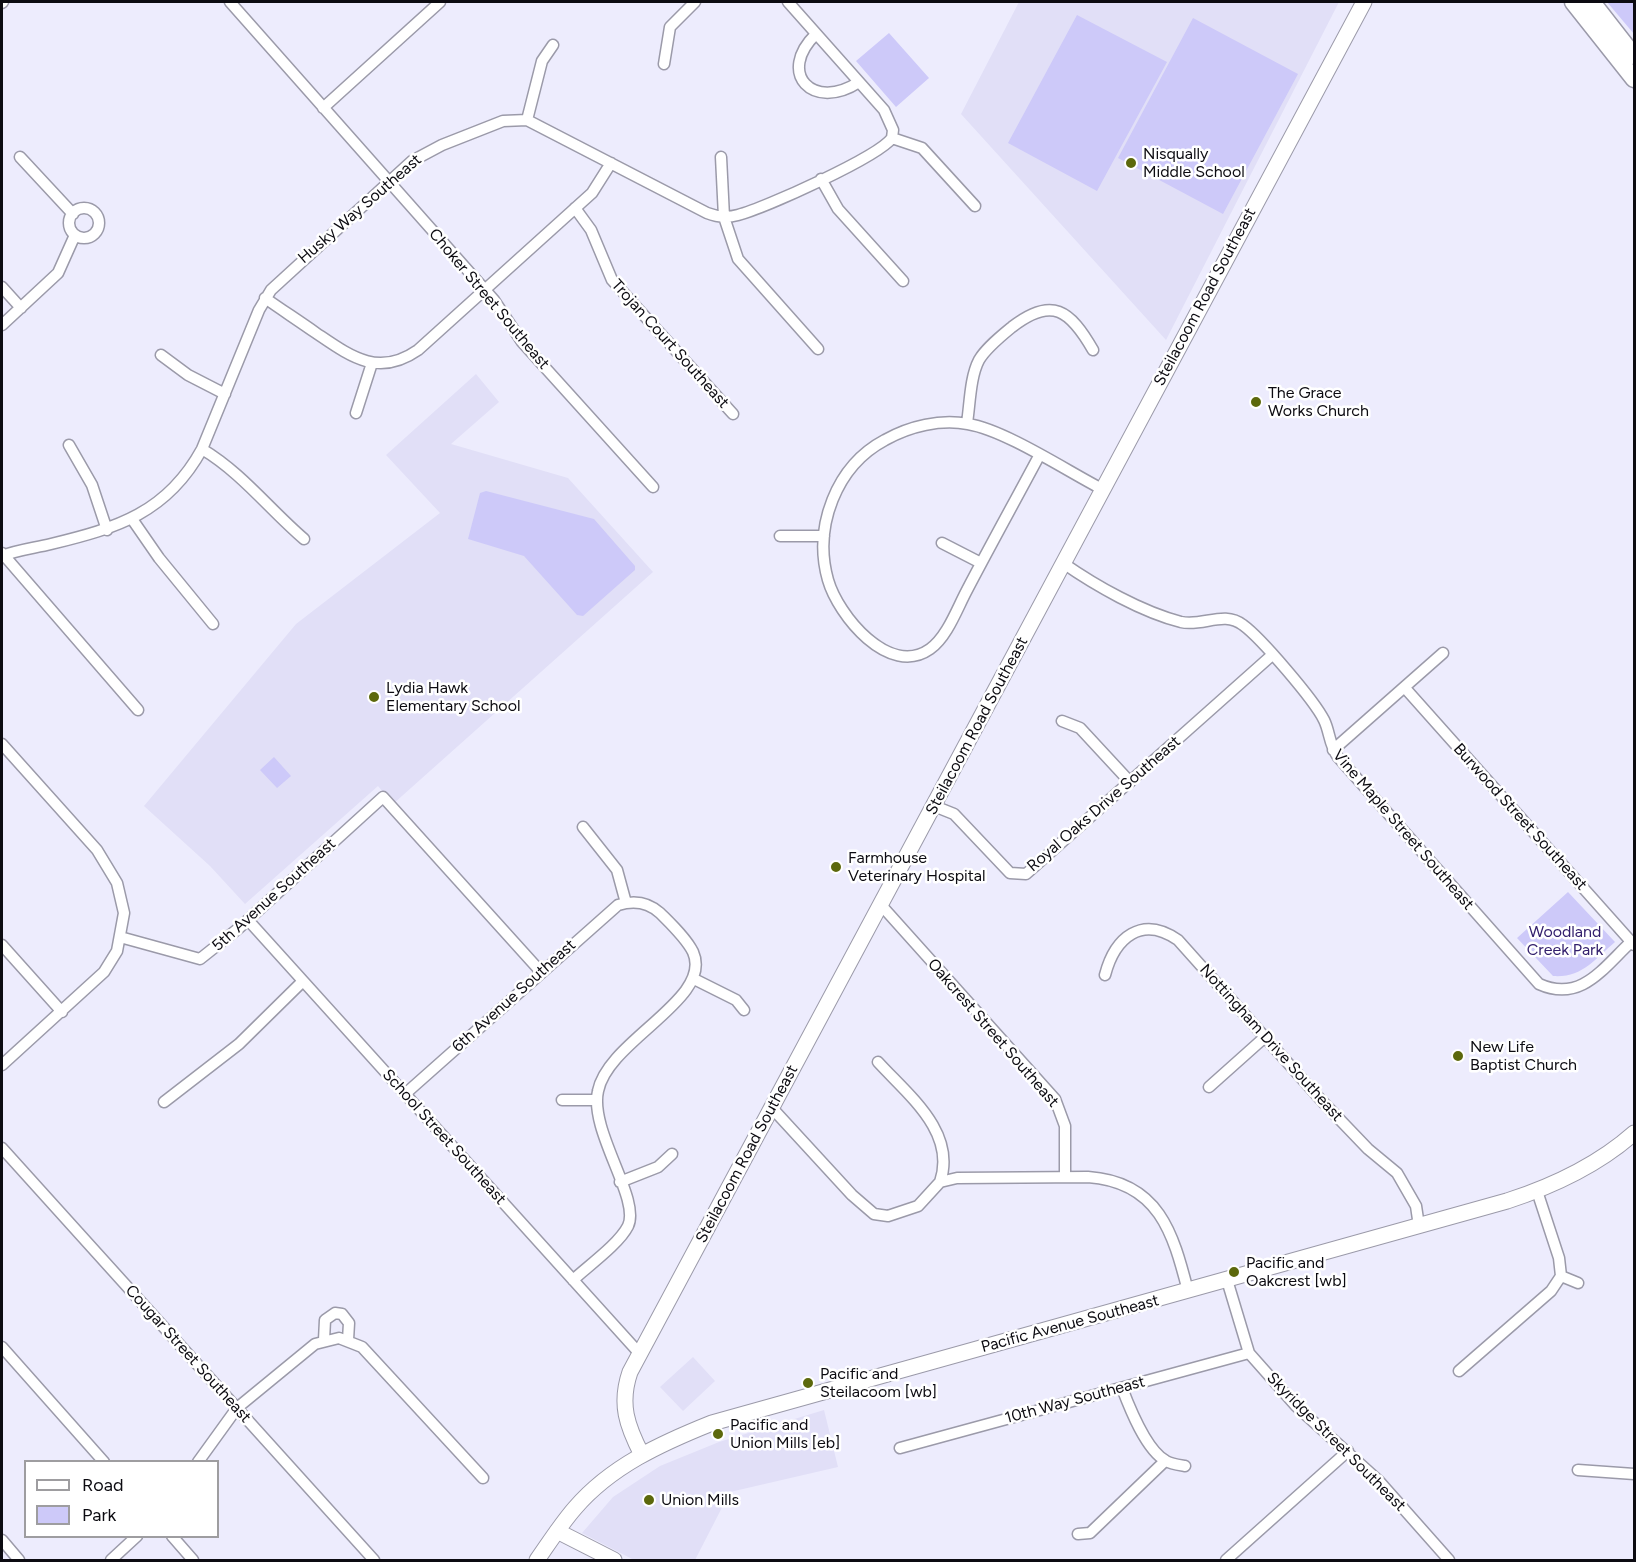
<!DOCTYPE html>
<style>
body{margin:0}
#map{position:relative;width:1636px;height:1562px;overflow:hidden;background:#edecfd;font-family:Figtree,sans-serif}
canvas{display:block}
.frame{position:absolute;inset:0;border:3px solid #0c0b11;pointer-events:none}
.legend{position:absolute;left:24px;top:1460px;width:195px;height:78px;box-sizing:border-box;background:#fff;border:2px solid #9e9da0;margin:0;padding:8px 10px;list-style:none;font-size:18px;color:#0c0b11}
.legend li{display:flex;align-items:center;gap:12px;height:30px}
.legend b{width:30px;border:2px solid #9e9da0}
</style>
<div id="map">
<canvas width="1636" height="1562"></canvas>
<div class="frame"></div>
<ul class="legend">
<li><b style="height:8px;background:#fff"></b>Road</li>
<li><b style="height:16px;background:#cdc9f9"></b>Park</li>
</ul>
</div>
<script>
const ctx = document.querySelector('canvas').getContext('2d');
ctx.lineJoin = 'round';
function fill(path, color) { ctx.fillStyle = color; ctx.fill(path, 'evenodd'); }
function stroke(path, color, width, dash) { ctx.strokeStyle = color; ctx.lineWidth = width; ctx.lineCap = dash ? 'butt' : 'round'; ctx.setLineDash(dash || []); ctx.stroke(path); }
function label(font, color, halo, rows, align = 'center') {
  ctx.font = font + ' Figtree,sans-serif'; ctx.lineWidth = 5; ctx.setLineDash([]); ctx.textBaseline = 'middle'; ctx.strokeStyle = halo; ctx.fillStyle = color; for (const [text, x, y, turn = 0] of rows) {
    ctx.save(); ctx.translate(x, y); ctx.rotate((+turn || 0) * Math.PI / 180); ctx.textAlign = isNaN(turn) ? turn : align; if (halo) ctx.strokeText(text, 0, 0); ctx.fillText(text, 0, 0); ctx.restore();
  }
}
fill(new Path2D(`
 M1019,2H1339L1166,340L961,114Z
 M476,374L499,402L451,444L568,478L653,572L393,804L378,786L245,904L210,866L144,806L296,624L440,513L386,455Z
 M693,1357L715,1381L683,1411L660,1387Z
 M824,1410L838,1467L730,1492L695,1560H634L582,1533L613,1497L660,1466L719,1442Z`), '#e1dff7');
fill(new Path2D(`
 M1607,2H1634V34Z
 M1077,15L1167,62L1097,191L1008,143Z
 M1193,18L1298,74L1223,214L1118,158Z
 M889,33L929,78L896,107L856,61Z
 M486,491L594,519L635,566V570L583,616L577,615L524,556L468,539L480,493Z
 M274,757L291,776L277,788L260,770Z
 M1568,892L1615,942C1594,960 1582,978 1553,976L1517,938Z`), '#cdc9f9');
const street = new Path2D(`
 M230,2L494,300L522,342L653,487
 M788,2L884,110L893,130L892,138
 M2,3L3,2
 M816,34C776,73 813,112 859,82
 M664,64L670,27L695,2
 M323,108L440,2
 M527,120L542,61L553,45
 M892,138L922,148L975,206
 M20,157L73,214
 M721,157L724,217L738,259L818,349
 M821,179L838,209L903,281
 M575,208L591,230L612,280L733,414
 M69 223a15 15 0 1 1 30 0a15 15 0 1 1-30 0Z
 M2,287L21,308
 M265,298C282,310 299,321 316,333C350,356 378,378 418,350L592,193L611,163
 M2,325L58,273L75,235
 M161,355L188,375L225,394
 M356,413L372,363
 M967,423C970,404 970,377 979,360C986,348 1001,336 1012,327C1052,296 1070,310 1093,350
 M69,445L92,485L107,530
 M202,449C242,473 269,509 304,539
 M1039,456C1015,501 990,546 966,592C957,609 947,637 930,649C889,678 838,615 828,580C813,527 836,466 885,440C910,426 940,419 968,424C1005,430 1067,471 1102,489
 M132,519L159,558L213,624
 M780,536H824
 M942,543L981,563
 M2,553L138,710
 M2,556C17,550 35,548 51,544C117,528 167,513 202,449L259,310L271,290L412,161L442,145L503,121L527,120L707,213C717,217 727,218 738,215C765,208 878,157 892,138
 M1063,563C1096,586 1142,612 1181,622C1203,627 1224,610 1243,625C1261,638 1314,700 1324,720C1330,732 1329,745 1338,757L1539,984C1581,1003 1603,968 1631,942
 M1405,688L1634,945
 M1062,721L1080,728L1130,782
 M2,744L97,850L117,883L124,913L117,951L104,972L2,1065
 M1333,750L1443,653
 M934,806L954,814L1010,873L1026,874L1271,656
 M583,827L617,870L626,903
 M881,905L1055,1099L1065,1126V1177
 M248,920L640,1354
 M120,937L200,959L239,928L383,797L541,972
 M2,945L62,1012
 M1105,975C1115,937 1142,915 1178,940L1321,1100L1368,1149L1397,1173L1416,1206L1419,1226
 M694,979L736,1000L744,1010
 M878,1062C908,1095 957,1132 940,1182
 M1209,1087L1265,1037
 M405,1094L618,905C634,900 648,902 660,913C671,924 686,938 693,952C714,999 608,1040 598,1091C589,1131 641,1199 628,1226C619,1244 588,1266 573,1280
 M562,1100H596
 M164,1102L239,1044L303,981
 M772,1108L852,1195L874,1214L888,1216L918,1206L940,1182L957,1178L1088,1177C1159,1182 1173,1233 1188,1291
 M2,1148L374,1560
 M620,1182L658,1167L672,1154
 M1537,1191L1559,1258L1561,1276
 M1227,1280L1249,1353L1296,1406L1379,1481L1449,1560
 M324,1340L325,1320L335,1313L342,1314L349,1323L348,1340
 M2,1347L104,1462
 M1459,1371L1551,1291L1561,1276L1578,1283
 M1122,1388C1130,1409 1146,1450 1166,1461C1171,1464 1179,1465 1185,1466
 M900,1448L1249,1353
 M198,1462L237,1408L315,1344L339,1338L362,1347L483,1478
 M1578,1470L1634,1474
 M1078,1534L1090,1533L1165,1461
 M172,1536L193,1560
 M2,1540L19,1560
 M111,1560L137,1536
 M1226,1560L1348,1451`);
const secondary = new Path2D(`
 M642,1455C627,1426 619,1404 630,1372L1364,2
 M557,1531L614,1560
 M537,1560C549,1543 561,1524 575,1508C611,1466 662,1443 712,1423L1507,1201C1553,1186 1598,1165 1634,1133`);
const primary = new Path2D(`
 M1573,2L1634,79
 M1592,2L1634,56`);
stroke(street, '#9b9aa9', 13);
stroke(secondary, '#9b9aa9', 17);
stroke(primary, '#9b9aa9', 19);
stroke(street, '#fff', 10);
stroke(secondary, '#fff', 15);
stroke(primary, '#fff', 16);
for (const [x, y, r, color] of [
 [1131,163,6,"#5c680c"],
 [1256,402,6,"#5c680c"],
 [374,697,6,"#5c680c"],
 [836,867,6,"#5c680c"],
 [1458,1056,6,"#5c680c"],
 [1234,1272,6,"#5c680c"],
 [808,1383,6,"#5c680c"],
 [718,1434,6,"#5c680c"],
 [649,1500,6,"#5c680c"]
]) { const dot = new Path2D(); dot.arc(x, y, r, 0, 2 * Math.PI); ctx.fillStyle = color; ctx.fill(dot); stroke(dot, '#fff', 2); }
label('16px', '#0c0b11', '#fff', [
 ["Nisqually",1143,154],
 ["Middle School",1143,172],
 ["The Grace",1268,393],
 ["Works Church",1268,411],
 ["Lydia Hawk",386,688],
 ["Elementary School",386,706],
 ["Farmhouse",848,858],
 ["Veterinary Hospital",848,876],
 ["New Life",1470,1047],
 ["Baptist Church",1470,1065],
 ["Pacific and",1246,1263],
 ["Oakcrest [wb]",1246,1281],
 ["Pacific and",820,1374],
 ["Steilacoom [wb]",820,1392],
 ["Pacific and",730,1425],
 ["Union Mills [eb]",730,1443],
 ["Union Mills",661,1500]
], 'left');
label('16px', '#0c0b11', '#fff', [
 ["Husky Way Southeast",360,209,-41],
 ["Steilacoom Road Southeast",1205,297,-62],
 ["Choker Street Southeast",489,299,50],
 ["Trojan Court Southeast",670,344,48],
 ["Steilacoom Road Southeast",977,726,-62],
 ["Royal Oaks Drive Southeast",1104,804,-41],
 ["Burwood Street Southeast",1520,817,48],
 ["Vine Maple Street Southeast",1403,830,49],
 ["5th Avenue Southeast",274,895,-42],
 ["6th Avenue Southeast",514,996,-42],
 ["Oakcrest Street Southeast",993,1033,49],
 ["Nottingham Drive Southeast",1271,1043,48],
 ["School Street Southeast",444,1137,48],
 ["Steilacoom Road Southeast",747,1154,-62],
 ["Pacific Avenue Southeast",1070,1324,-15],
 ["Cougar Street Southeast",188,1354,48],
 ["10th Way Southeast",1075,1400,-15],
 ["Skyridge Street Southeast",1336,1442,45]
]);
label('16px', '#33206d', '#fff', [
 ["Woodland",1565,932],
 ["Creek Park",1565,950]
]);
</script>
